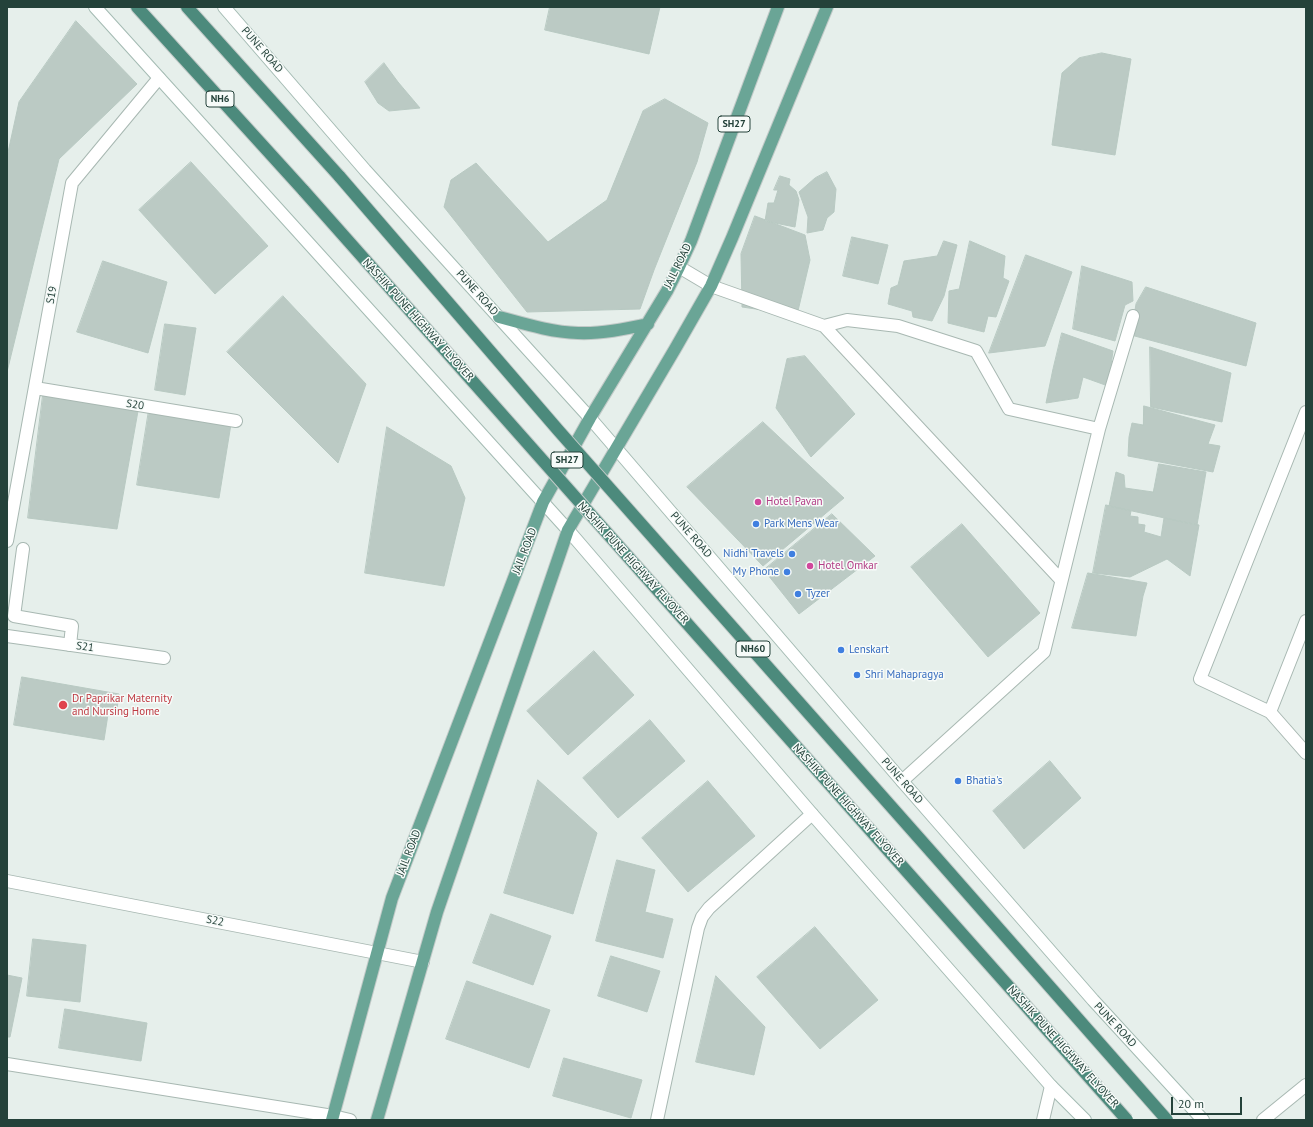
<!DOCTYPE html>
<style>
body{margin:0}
#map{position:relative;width:1313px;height:1127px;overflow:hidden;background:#e6efeb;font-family:"PT Sans",sans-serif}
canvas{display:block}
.frame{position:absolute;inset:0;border:8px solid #24423a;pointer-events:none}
.scale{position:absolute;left:1171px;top:1097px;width:71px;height:18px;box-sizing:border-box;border:2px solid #24423a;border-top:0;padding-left:5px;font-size:12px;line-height:14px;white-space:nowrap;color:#24423a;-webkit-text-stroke:3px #f7fbf9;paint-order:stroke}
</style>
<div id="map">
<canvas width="1313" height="1127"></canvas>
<div class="frame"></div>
<div class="scale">20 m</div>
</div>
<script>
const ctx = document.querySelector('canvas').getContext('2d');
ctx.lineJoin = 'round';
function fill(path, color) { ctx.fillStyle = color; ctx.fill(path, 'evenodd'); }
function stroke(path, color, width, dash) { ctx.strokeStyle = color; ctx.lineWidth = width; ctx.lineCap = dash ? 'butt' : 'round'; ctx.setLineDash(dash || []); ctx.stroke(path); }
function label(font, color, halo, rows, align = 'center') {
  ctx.font = font + ' "PT Sans",sans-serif'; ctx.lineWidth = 3; ctx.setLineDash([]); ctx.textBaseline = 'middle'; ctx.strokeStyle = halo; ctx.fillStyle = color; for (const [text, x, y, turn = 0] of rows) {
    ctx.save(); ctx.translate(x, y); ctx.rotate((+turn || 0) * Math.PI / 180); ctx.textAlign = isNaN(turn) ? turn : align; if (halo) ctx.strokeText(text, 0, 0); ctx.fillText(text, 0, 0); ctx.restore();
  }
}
const building = new Path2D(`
 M550,7H660L649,54L545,30Z
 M76,21L137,84L59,159L7,372V157L19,102Z
 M1102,53L1131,59L1115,155L1052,145L1062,73L1079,58Z
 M384,63L398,82L420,108L389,111L378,103L365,82Z
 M665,99L708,123L697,162L654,270L640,309L527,312L444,207L451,180L476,163L548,242L607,200L643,111Z
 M191,162L268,246L215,294L139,210Z
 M827,172L836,189L834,212L827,218L823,230L807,233L808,217L799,192L815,178Z
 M780,176L790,179L789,185L796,191L799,200L795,227L765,221L768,203H774L778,190H774Z
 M755,216L805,235L810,260L797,315L742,307L741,254Z
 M852,237L888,245L878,284L843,276Z
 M944,241L957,245L944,296L932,321L913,317L912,311L888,304L891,288L898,285L904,261L937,256Z
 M970,241L1005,256L1003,278L1009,281L996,317L988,316L984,332L948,323L949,291L959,289Z
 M1026,255L1072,272L1045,346L989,353Z
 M103,261L167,282L148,353L77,332Z
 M1082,266L1132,282L1133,301L1125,305L1115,341L1073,329Z
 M1146,287L1256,323L1246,366L1131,335L1136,304Z
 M283,296L366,384L338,463L227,352Z
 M165,324L196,328L185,395L155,390Z
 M1062,333L1113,351L1108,386L1083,377L1078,398L1046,403L1053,369Z
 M1150,347L1231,373L1222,422L1151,407Z
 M805,356L855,414L811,457L776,408L787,359Z
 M43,395L138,411L117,529L28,518Z
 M1144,406L1215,425L1208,444L1220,446L1213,472L1128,456L1129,437L1132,423L1143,425Z
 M149,410L231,424L219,498L137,485Z
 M763,422L844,498L763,566L687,487Z
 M387,427L451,466L465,498L444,586L365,573Z
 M1159,464L1206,472L1197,525L1109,506L1116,472L1124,475L1125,488L1153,492Z
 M1106,505L1131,511L1130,516L1138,517V524L1145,525L1144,532L1161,537L1164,518L1199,525L1190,576L1167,559L1130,577L1093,573Z
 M832,514L875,556L799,614L764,570Z
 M962,524L1040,613L988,657L911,567Z
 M1088,573L1147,583L1143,596L1136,636L1072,628Z
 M594,651L634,695L568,755L527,711Z
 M22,677L119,694L117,709L109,708L104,740L14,725Z
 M650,720L685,761L618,818L583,778Z
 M1050,761L1081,798L1024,849L993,811Z
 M538,780L597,833L573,914L504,893Z
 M708,781L755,836L688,892L642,838Z
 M617,860L655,870L645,912L673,919L663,958L596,941Z
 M491,914L551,936L533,985L473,963Z
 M815,927L878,1000L820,1049L757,977Z
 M33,939L86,945L80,1002L27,996Z
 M611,956L660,971L647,1012L598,996Z
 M7,975L22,978L10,1037H7Z
 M716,976L765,1027L754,1075L696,1062Z
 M467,981L550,1010L529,1068L446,1039Z
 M65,1009L147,1023L141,1061L59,1048Z
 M564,1058L642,1080L631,1118L553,1096Z`);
fill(building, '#bbcac4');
stroke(building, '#b8c9c2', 1);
const service = new Path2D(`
 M23,549L14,616L72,626L70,645
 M1306,621L1270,712L1306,753
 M1270,712L1200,679L1306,412`);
const minor = new Path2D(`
 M679,267L711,286L824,326L1061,580
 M824,326L847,320L898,326L976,351L1009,409L1099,429
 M35,388L236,421
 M7,541L72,183L159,78
 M7,636L164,658
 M902,781L1044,652L1099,429L1133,316
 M7,881L423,962
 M7,1064L333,1116L350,1120
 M657,1120L698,928L702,917L709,908L812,814
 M1043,1120L1051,1086
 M1263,1120L1306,1085`);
const secondary = new Path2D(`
 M95,7L568,530L812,814L1051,1086L1085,1120
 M224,7L365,170L590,418L902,781L1093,1000L1203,1120`);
const primary = new Path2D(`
 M499,317C525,324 551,332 578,333C601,334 625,329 648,324
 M332,1120L392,898L543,502L590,418L667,291L679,267L691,241L778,7
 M377,1120L437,912L568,530L675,349L711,286L732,238L827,7`);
const trunk = new Path2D(`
 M137,7L304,191
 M187,7L340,177`);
stroke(service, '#a8b8b2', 14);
stroke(minor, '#a8b8b2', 14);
stroke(secondary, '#a4bbb3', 14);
stroke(primary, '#c2cac8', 14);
stroke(trunk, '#c2cac8', 14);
stroke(service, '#fff', 12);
stroke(minor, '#fff', 12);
stroke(secondary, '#fff', 12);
stroke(primary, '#6aa596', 12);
stroke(trunk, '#4c8a7c', 12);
const trunkBridge = new Path2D(`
 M340,177L558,430L934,855L1167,1120
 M304,191L1127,1120`);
stroke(trunkBridge, '#c2cac8', 14, []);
stroke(trunkBridge, '#4c8a7c', 12);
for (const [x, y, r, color] of [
 [758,502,4,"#d1479c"],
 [756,524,4,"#3f7fe0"],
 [792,554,4,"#3f7fe0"],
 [810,566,4,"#d1479c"],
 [787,572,4,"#3f7fe0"],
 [798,594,4,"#3f7fe0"],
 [841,650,4,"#3f7fe0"],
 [857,675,4,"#3f7fe0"],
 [63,705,5,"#e0444e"],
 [958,781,4,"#3f7fe0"]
]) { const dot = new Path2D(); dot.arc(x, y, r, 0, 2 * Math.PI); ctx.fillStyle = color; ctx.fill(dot); stroke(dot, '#f7fbf9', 1.5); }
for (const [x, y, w] of [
 [220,99,28],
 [734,124,32],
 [567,460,32],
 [753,649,34]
]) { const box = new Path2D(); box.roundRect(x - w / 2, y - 8, w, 16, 3); ctx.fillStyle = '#f7fbf9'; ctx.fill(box); stroke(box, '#24423a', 1); }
label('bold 10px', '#24423a', null, [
 ["NH6",220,99],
 ["SH27",734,124],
 ["SH27",567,460],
 ["NH60",753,649]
]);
label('11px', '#24423a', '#f7fbf9', [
 ["PUNE ROAD",262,50,49],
 ["JAIL ROAD",678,266,-64],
 ["PUNE ROAD",477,293,48],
 ["S19",52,295,-80],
 ["NASHIK PUNE HIGHWAY FLYOVER",418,320,48],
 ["S20",135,405,9],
 ["PUNE ROAD",691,535,49],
 ["JAIL ROAD",525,551,-69],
 ["NASHIK PUNE HIGHWAY FLYOVER",633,563,48],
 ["S21",85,647,8],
 ["PUNE ROAD",902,781,49],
 ["NASHIK PUNE HIGHWAY FLYOVER",848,805,48],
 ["JAIL ROAD",409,853,-69],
 ["S22",215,921,11],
 ["PUNE ROAD",1115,1025,47],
 ["NASHIK PUNE HIGHWAY FLYOVER",1063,1047,48]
]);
label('11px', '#b23c85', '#f7fbf9', [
 ["Hotel Pavan",766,502],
 ["Hotel Omkar",818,566]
], 'left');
label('11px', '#366cbe', '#f7fbf9', [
 ["Park Mens Wear",764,524],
 ["Nidhi Travels",784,554,"right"],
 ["My Phone",779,572,"right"],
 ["Tyzer",806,594],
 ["Lenskart",849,650],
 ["Shri Mahapragya",865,675],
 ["Bhatia's",966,781]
], 'left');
label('11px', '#be3a42', '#f7fbf9', [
 ["Dr Paprikar Maternity",72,699],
 ["and Nursing Home",72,712]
], 'left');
</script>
